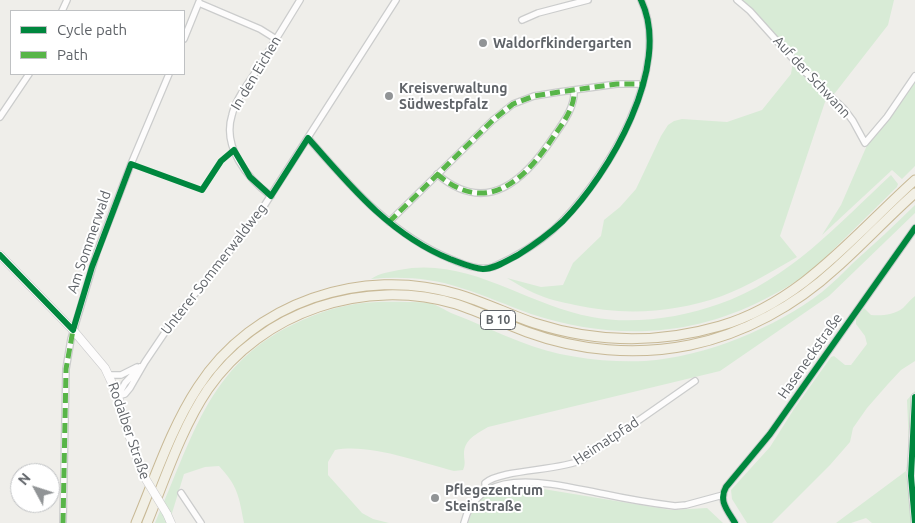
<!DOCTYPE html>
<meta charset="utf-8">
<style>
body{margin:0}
#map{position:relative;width:915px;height:523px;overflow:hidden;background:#efeeea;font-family:Ubuntu,sans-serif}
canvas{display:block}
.legend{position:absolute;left:10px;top:10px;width:175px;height:65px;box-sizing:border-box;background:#fff;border:1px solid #bfc1c3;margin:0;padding:6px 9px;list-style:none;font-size:15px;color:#5f6368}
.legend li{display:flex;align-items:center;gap:10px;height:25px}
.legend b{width:25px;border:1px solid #bfc1c3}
.north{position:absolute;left:10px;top:463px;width:50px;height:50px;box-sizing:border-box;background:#fff;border:1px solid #bfc1c3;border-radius:50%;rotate:310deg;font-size:14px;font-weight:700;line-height:20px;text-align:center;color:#5f6368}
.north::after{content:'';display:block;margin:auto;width:18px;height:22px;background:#919496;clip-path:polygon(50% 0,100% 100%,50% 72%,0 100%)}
</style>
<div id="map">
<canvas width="915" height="523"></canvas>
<ul class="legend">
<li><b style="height:6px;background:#00873e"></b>Cycle path</li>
<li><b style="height:6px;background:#58b549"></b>Path</li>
</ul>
<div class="north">N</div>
</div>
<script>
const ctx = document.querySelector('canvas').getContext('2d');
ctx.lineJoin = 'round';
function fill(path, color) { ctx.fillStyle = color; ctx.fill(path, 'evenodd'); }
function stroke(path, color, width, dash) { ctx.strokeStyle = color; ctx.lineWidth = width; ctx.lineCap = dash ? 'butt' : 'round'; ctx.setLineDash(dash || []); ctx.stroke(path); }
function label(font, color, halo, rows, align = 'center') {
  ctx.font = font + ' Ubuntu,sans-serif'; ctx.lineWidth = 4; ctx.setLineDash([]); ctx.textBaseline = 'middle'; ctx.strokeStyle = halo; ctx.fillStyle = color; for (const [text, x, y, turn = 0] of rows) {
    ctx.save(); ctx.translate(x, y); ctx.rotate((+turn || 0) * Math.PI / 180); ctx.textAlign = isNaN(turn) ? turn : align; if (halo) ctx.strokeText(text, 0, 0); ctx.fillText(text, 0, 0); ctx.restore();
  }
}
fill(new Path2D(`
 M741,0H894L888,25L835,93L825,102L780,236L797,257C773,271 748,286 722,296C674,313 624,316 575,305C561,302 547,299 534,293C525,289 516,283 507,278L541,287L563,285L573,263L601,236L604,220L620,207L636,189L661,136L668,125L674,121L682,119L727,122L762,110L791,74L794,55Z
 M915,80V166L902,179L892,170L822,235L841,205L868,143Z
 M891,175L898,184L897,187C879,205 861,222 843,240C829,254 815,269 798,280C788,287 776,293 765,299C689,338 612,340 531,314C508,306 485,295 461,288C432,278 401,276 371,279C380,273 389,272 399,270C469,256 525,305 592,317C632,325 680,318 719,304C789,280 838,224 891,175Z
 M915,205V213L829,296L720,371L488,427C477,434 464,439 464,454C464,460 466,464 463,470L454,471C419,462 369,443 335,450L328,462V475L362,513L373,519L389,523H244C239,497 238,486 219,466L205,467L184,474L169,523H155C198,426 211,351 323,312C351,302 378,301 407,302C414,302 423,302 430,303C437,305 445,310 451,313C475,322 497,333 521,342C557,357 606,363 645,361C705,357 775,328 822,292C833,283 843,273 853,263C874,244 895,225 915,205Z
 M915,296V361L901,370L888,384L867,408L853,428L850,442L830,465L772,523H747L732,499L731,490L770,447L794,409L831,357L834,356L845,365H851L867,344L865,336L856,324V319L864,308L871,315C881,316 894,315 903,308C907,304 910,300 915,296Z
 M915,391V486L914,471H906L912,523H872L866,518L851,523H836L906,471L909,446L907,400Z
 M531,487L671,510L707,508L723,523H468C480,486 497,488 531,487Z`), '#d8ebd6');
const minor = new Path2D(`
 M737,0L750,11L803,70L844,109L853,121L865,143L887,117L915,76
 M199,3L260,29L276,39
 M62,11L67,0
 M522,20L538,13L588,0
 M184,39L199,2
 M0,117L29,74
 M308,138C350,186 392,236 453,260C465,265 479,271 493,267C515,257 536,245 554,229C604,183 674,68 641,0
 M437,174C487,217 525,180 554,136C563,123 575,107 574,91
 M271,196C247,178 222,147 232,115C236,98 249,83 258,68C272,46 286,23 300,0
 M389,222L493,120L513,104L534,96L559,92L617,84H643
 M109,375H121L137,367
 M118,396L125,394L130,388L145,362L172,322L229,252L264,206L396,0
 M118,396L125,383L140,367
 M486,491L485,483C502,469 559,471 582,460L695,381
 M181,493L201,523
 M63,523L66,369L71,339L97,252L131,164L169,74
 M464,523C479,461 560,486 604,494C627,499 651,503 675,506L686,505L723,495
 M735,523C728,511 718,501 726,487L770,434L915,228`);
const tertiary = new Path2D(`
 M915,523L911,476L915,397`);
const secondary = new Path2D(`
 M0,255L73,330L105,368L118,396L126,426L142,473
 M167,514L171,523`);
const trunk = new Path2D(`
 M136,523C155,478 171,428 198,387C253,302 362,266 457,294C484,302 508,314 534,323C596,343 658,344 720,326C802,302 854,235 915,180
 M147,523C165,479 181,429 208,389C262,311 365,277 456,304C480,312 503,323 527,332C579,351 636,356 690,345C744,334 796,305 836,268C863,244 888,217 915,193`);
stroke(minor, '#cbcccc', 8);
stroke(tertiary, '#cbcccc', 9);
stroke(secondary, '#cacacb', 9);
stroke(trunk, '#c8b996', 11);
stroke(minor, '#fdfcfc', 5.5);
stroke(tertiary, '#fdfcfc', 7);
stroke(secondary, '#fdfcfc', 8);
stroke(trunk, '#f2f0e6', 9);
const secondaryBridge = new Path2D(`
 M142,473L167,514`);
stroke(secondaryBridge, '#cacacb', 9, []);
stroke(secondaryBridge, '#fdfcfc', 8);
stroke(new Path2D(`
 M437,174C487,217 525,180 554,136C563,123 575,107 574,91
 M389,222L493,120L513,104L534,96L559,92L617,84H643
 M63,523L66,369L73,330`), '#58b549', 5, [10, 5]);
stroke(new Path2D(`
 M0,255L73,330
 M73,330L92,267L131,164L202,190L221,161L234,150L250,177L271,196L308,138C349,185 390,235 450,259C461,263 472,268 483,269C495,269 508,260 518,255C534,245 549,234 563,221C609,174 673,66 641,0
 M735,523C728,511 718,501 726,487L770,434L915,228
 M915,523L911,476L915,397`), '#00873e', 6);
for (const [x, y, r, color] of [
 [483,43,5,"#919496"],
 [389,96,5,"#919496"],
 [435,498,5,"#919496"]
]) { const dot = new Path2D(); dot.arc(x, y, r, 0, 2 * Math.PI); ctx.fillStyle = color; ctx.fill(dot); stroke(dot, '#fff', 2); }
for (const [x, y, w] of [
 [498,320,35]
]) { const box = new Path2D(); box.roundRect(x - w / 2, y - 9.5, w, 19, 4); ctx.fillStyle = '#fff'; ctx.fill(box); stroke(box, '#5f6368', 1); }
label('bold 12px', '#5f6368', null, [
 ["B 10",498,320]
]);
label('bold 14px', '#5f6368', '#fff', [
 ["Waldorfkindergarten",493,43],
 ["Kreisverwaltung",399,88],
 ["Südwestpfalz",399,104],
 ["Pflegezentrum",445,490],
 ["Steinstraße",445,506]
], 'left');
label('14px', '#5f6368', '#fff', [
 ["In den Eichen",256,73,-59],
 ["Auf der Schwann",812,77,47],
 ["Am Sommerwald",89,242,-71],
 ["Unterer Sommerwaldweg",214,269,-52],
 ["Haseneckstraße",810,356,-55],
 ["Rodalber Straße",129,431,71],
 ["Heimatpfad",606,441,-33]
]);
</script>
